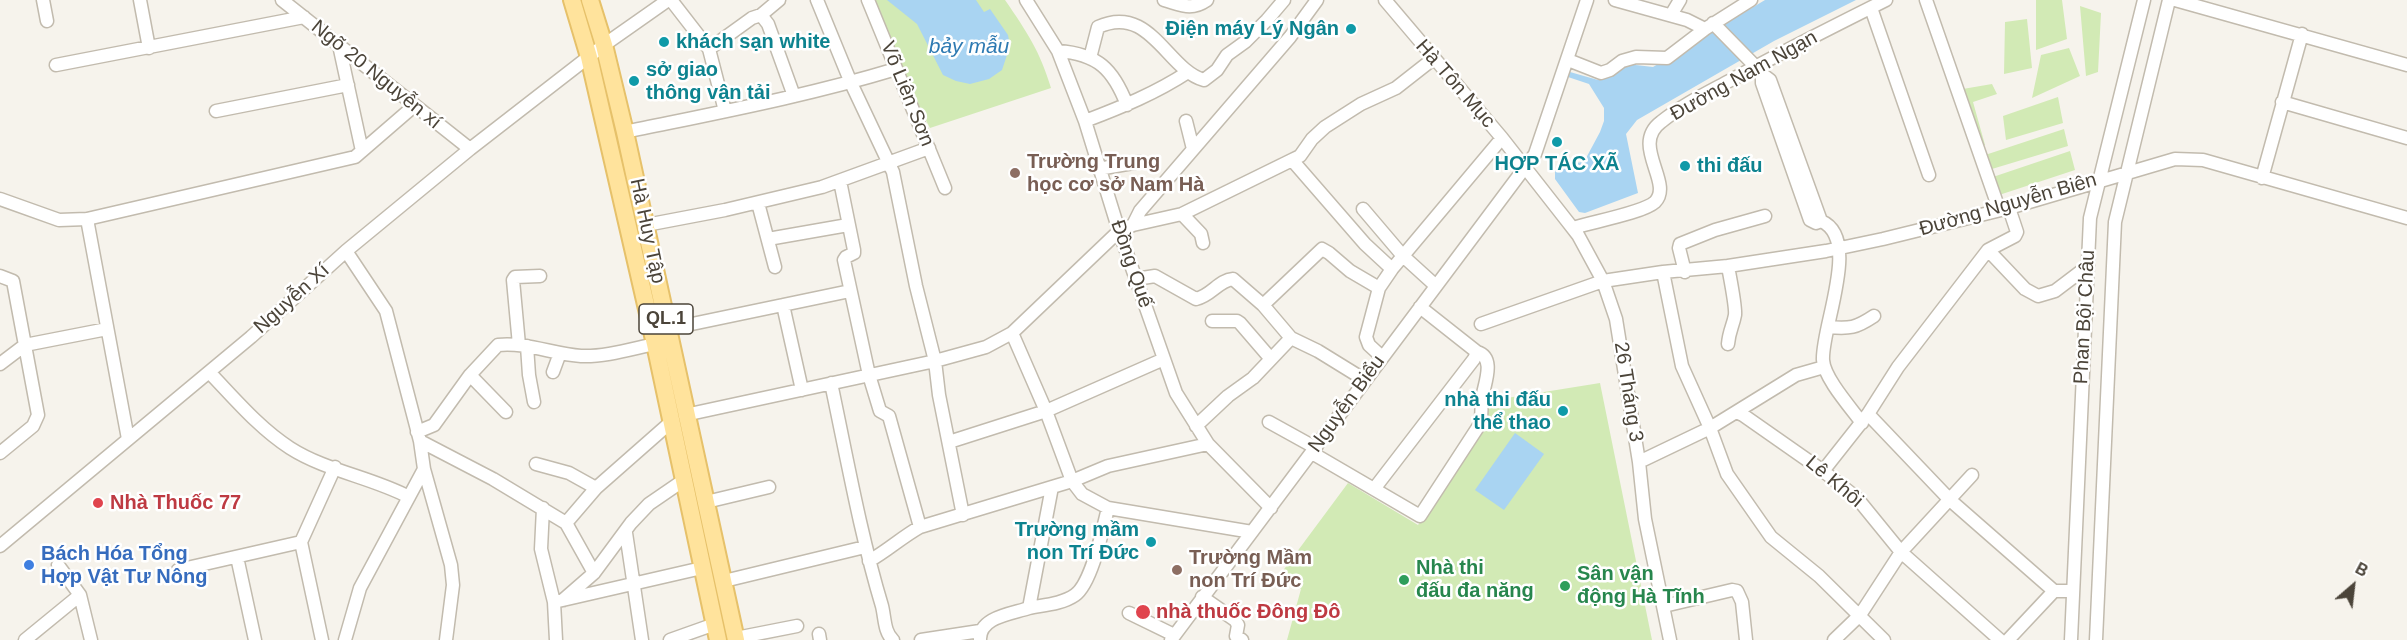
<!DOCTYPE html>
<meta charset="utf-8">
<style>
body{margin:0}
#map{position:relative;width:2407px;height:640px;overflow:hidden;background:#f6f3ec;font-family:Arial,sans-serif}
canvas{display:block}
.north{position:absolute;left:2323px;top:556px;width:60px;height:60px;-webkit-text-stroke:4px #fff;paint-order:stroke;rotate:28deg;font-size:16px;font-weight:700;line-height:24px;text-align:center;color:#4b4439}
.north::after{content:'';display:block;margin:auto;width:21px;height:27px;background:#4b4439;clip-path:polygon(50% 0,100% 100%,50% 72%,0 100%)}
</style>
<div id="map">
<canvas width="2407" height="640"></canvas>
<div class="north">B</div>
</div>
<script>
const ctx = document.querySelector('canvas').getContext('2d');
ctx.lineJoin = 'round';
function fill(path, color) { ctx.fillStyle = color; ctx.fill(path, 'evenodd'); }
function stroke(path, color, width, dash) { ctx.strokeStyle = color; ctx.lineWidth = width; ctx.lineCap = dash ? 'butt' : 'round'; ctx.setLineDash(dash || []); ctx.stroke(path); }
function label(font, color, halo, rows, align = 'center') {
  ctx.font = font + ' Arial,sans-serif'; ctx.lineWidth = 5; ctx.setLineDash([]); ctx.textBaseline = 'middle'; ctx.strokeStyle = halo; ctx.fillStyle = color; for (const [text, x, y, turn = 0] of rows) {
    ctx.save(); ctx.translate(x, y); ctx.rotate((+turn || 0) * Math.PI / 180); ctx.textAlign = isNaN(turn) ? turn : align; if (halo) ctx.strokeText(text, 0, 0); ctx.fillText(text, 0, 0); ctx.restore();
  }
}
fill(new Path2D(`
 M867,0H1005C1027,32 1040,51 1051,88L930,128L891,54Z
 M2036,0H2062L2067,39L2036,50Z
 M2080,6L2101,13L2098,72L2086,76Z
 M2027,19L2032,68L2004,74L2005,22Z
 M2069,48L2080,76L2032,98L2041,55Z
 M1992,84L1997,94L1973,102L1985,145L1972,150L1957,90Z
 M2058,97L2063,123L2006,140L2003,116Z
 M2064,129L2068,146L1982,172L1979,157Z
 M2070,151L2075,170L1990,198L1984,180Z
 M1600,383L1652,640H1287L1301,589L1279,576L1348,483L1418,525L1485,427L1488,401Z`), '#d2eab5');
fill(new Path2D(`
 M887,0H976L984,12L990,9L1008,35L1010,46L1002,70L989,79L970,84L956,81L943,75L917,24Z
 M1765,0H1856L1774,41L1637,120L1626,134L1638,193L1585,213L1579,212L1555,179V171L1560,166L1582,162L1585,160L1600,132L1604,121V108L1589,84L1568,77L1570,72L1598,80L1627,64L1653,67Z
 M1515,433L1544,454L1504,510L1475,490Z`), '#a9d4f2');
const minor = new Path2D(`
 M43,0L47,21
 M140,0L149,48
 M282,0L470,149
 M671,0L709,49L725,111
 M817,0L851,83L893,172L916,286L935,361L939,395L963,515
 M868,0L945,188
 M1026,0L1058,51L1085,121L1119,231L1176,393L1208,444L1271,508
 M1164,0C1182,5 1191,11 1207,0
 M1385,0L1502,138L1567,221L1578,235L1603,281L1616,319L1639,462L1645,519L1670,640
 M1615,0L1687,20L1705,29
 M1926,0L1999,209
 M2175,0L2407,65
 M1871,8L1929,175
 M761,15L779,0
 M1671,15L1680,0
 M1713,23L1760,71
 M339,45L362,151
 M709,49L752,18L761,15L768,24L794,96
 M1058,51C1098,54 1113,69 1127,105
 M1090,58L1098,27C1150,3 1167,70 1204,80L1217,70L1227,55L1245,42L1267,20L1284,0
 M1568,60L1601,73L1610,70L1622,61L1636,57L1667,58L1705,29L1751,0
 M56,65L304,17
 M2282,102L2407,138
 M216,111L348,85
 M1085,121C1122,107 1156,93 1188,72
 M1186,121L1193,149
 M625,132C716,113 807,96 896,69
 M1292,160L1365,244L1392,269
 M1098,169L1139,162
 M2262,178L2302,34
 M840,181L854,250V253L846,257L844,260L869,375L880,411L889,416L920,527
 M0,199L59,220L87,219L355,157L414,106
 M758,203L775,267
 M1363,209L1403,256L1436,286
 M1182,214L1201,234L1203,243
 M87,219L128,439
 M1821,221L1816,223L1810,220L1762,83V74L1770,80L1821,221C1862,238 1821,328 1823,360C1824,378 1851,408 1862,423
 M646,225L725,210L822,187L929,148
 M1133,225L1140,211L1290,37L1317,0
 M1573,228C1591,222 1643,213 1655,202C1674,183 1630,145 1661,122C1682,105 1707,93 1731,80C1782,52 1834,26 1886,0
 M768,239L848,225
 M1988,250L2025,289L2038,296L2055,291L2088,266
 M346,251L386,311L420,441L424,469L451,565L453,585L446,640
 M1728,266C1730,278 1736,306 1735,315C1733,326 1729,331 1728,344
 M1663,272L1682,366L1710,428L1727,474L1771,537L1819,576L1884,640
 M1685,272L1679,248L1680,244L1715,230L1765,216
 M0,276L13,281L38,415L33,426L0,453
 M1136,279L1155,276L1196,299C1211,296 1219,280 1233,279L1263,305L1291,338L1318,351L1365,380
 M783,305L802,390
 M1263,305L1322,249L1329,253L1350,271L1379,288
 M1212,321H1237L1240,323L1271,359
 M1481,324L1603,281L1663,272L1728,266L1826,251L1883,239L2009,208L2175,159L2203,160L2407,218
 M1828,327C1850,329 1856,328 1874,316
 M668,329L850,291
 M1012,333L1046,411L1072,481L1082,494L1108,508L1252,532
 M519,345L513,280L515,277L540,276
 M527,346L529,375L534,402
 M1382,357L1369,345L1366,337L1379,288L1392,269L1502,138
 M0,364L25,345L107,329
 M209,372C234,398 259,428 290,448C326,471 371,477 409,497
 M553,372L560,353
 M470,375L506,412
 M831,383C847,458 860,533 882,606C885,618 884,632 893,640
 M1736,412L1796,375L1824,367
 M1868,414L1950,500L2054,591
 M685,415L935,361L986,347L1012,333L1119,231L1133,225L1182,214L1292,160L1300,156L1312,139L1325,127L1361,104L1396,88L1433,59
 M1269,422L1316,448
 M1196,426L1228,396L1253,378L1291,338
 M417,432L434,425L470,375L498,345C526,342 553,354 581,356C605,357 631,349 655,344
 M420,441L493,479L566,523L594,573
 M949,442L1046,411L1164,359
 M1312,453L1420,516L1480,424C1482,416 1481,409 1482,400C1483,386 1497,358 1477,352
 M1639,462L1710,428L1736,412L1743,415L1823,471L1857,498L1901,552L2000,640
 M536,464L569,473L596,488
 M1823,471L1868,414L1898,367L1988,250L2015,236L2017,232L2009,208
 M1374,489L1474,359L1477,352L1420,307
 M706,502L769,487
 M543,508L541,549L554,602L556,640
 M566,523L596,488L671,422
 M626,533L642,640
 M301,542L335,467
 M0,546L251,337L346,251L470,149L604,45L668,0
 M237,557L255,640
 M869,561C887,551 902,537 920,527L1072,481L1108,466L1208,444
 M58,565L80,595L91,640
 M178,570L301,542L322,640
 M724,581L865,547
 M1202,597L1235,620L1238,625L1236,636L1242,640
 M563,600L594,573L631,523L649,504L684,480
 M554,602L702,568
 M1664,606L1732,590L1737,591L1742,602L1746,640
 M1029,608C1044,605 1062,604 1075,595C1092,583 1103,528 1108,508
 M1129,613L1174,635
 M819,634L820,640
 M736,638L797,626
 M25,640L80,595
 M345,640L360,588L424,469
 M670,640L715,624
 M921,640L980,631
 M980,640C979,617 1011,614 1029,608L1052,487
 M1171,640L1535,154L1587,0
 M1834,640L1860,615L1901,552L1972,475
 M2008,640L2054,591H2072
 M2071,640L2090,218L2144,0
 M2096,640L2115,222L2169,0`);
const major = new Path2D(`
 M572,0L589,57L655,344L718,640
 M590,0L604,45L625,132L736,640`);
stroke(minor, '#c2bbae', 15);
stroke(major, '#e6c16a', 20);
stroke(minor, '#fff', 12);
stroke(major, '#ffe39c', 16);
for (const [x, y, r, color] of [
 [1351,29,6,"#0f9aa8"],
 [664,42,6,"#0f9aa8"],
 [634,81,6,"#0f9aa8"],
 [1557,142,6,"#0f9aa8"],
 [1685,166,6,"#0f9aa8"],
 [1015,173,6,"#8d6e63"],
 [1563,411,6,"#0f9aa8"],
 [98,503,6,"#e0444e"],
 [1151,542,6,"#0f9aa8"],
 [29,565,6,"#3f7fe0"],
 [1177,570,6,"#8d6e63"],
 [1404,580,6,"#2e9e5b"],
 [1565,586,6,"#2e9e5b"],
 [1143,612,8,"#e0444e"]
]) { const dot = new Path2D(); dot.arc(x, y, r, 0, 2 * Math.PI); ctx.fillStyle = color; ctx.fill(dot); stroke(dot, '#fff', 2); }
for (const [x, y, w] of [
 [666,319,54]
]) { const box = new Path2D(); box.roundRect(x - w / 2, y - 15, w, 30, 4.5); ctx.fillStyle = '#fff'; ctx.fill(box); stroke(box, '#4b4439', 1.5); }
label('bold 18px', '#4b4439', null, [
 ["QL.1",666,319]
]);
label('bold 20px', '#0d838f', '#fff', [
 ["Điện máy Lý Ngân",1339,29],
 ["khách sạn white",676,42,"left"],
 ["sở giao",646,70,"left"],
 ["thông vận tải",646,93,"left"],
 ["HỢP TÁC XÃ",1557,164,"center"],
 ["thi đấu",1697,166,"left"],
 ["nhà thi đấu",1551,400],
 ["thể thao",1551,423],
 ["Trường mầm",1139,530],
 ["non Trí Đức",1139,553]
], 'right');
label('20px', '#4b4439', '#fff', [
 ["Ngõ 20 Nguyễn xí",376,75,39],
 ["Đường Nam Ngạn",1744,76,-29],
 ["Hà Tôn Mục",1455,84,49],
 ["Võ Liên Sơn",907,94,68],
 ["Đường Nguyễn Biên",2008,205,-16],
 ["Hà Huy Tập",647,231,78],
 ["Đồng Quế",1131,264,71],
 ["Nguyễn Xí",292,299,-42],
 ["Phan Bội Châu",2085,317,-87],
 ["26 Tháng 3",1628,392,81],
 ["Nguyễn Biểu",1347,404,-54],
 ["Lê Khôi",1834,482,40]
]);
label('bold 20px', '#785e54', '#fff', [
 ["Trường Trung",1027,162],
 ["học cơ sở Nam Hà",1027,185],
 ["Trường Mầm",1189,558],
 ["non Trí Đức",1189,581]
], 'left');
label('bold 20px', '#be3a42', '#fff', [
 ["Nhà Thuốc 77",110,503],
 ["nhà thuốc Đông Đô",1156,612]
], 'left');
label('bold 20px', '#366cbe', '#fff', [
 ["Bách Hóa Tổng",41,554],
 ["Hợp Vật Tư Nông",41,577]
], 'left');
label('bold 20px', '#27864d', '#fff', [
 ["Nhà thi",1416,568],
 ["đấu đa năng",1416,591],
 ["Sân vận",1577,574],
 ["động Hà Tĩnh",1577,597]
], 'left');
label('italic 21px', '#2e7ab2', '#fff', [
 ["bảy mẫu",969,47]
]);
</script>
